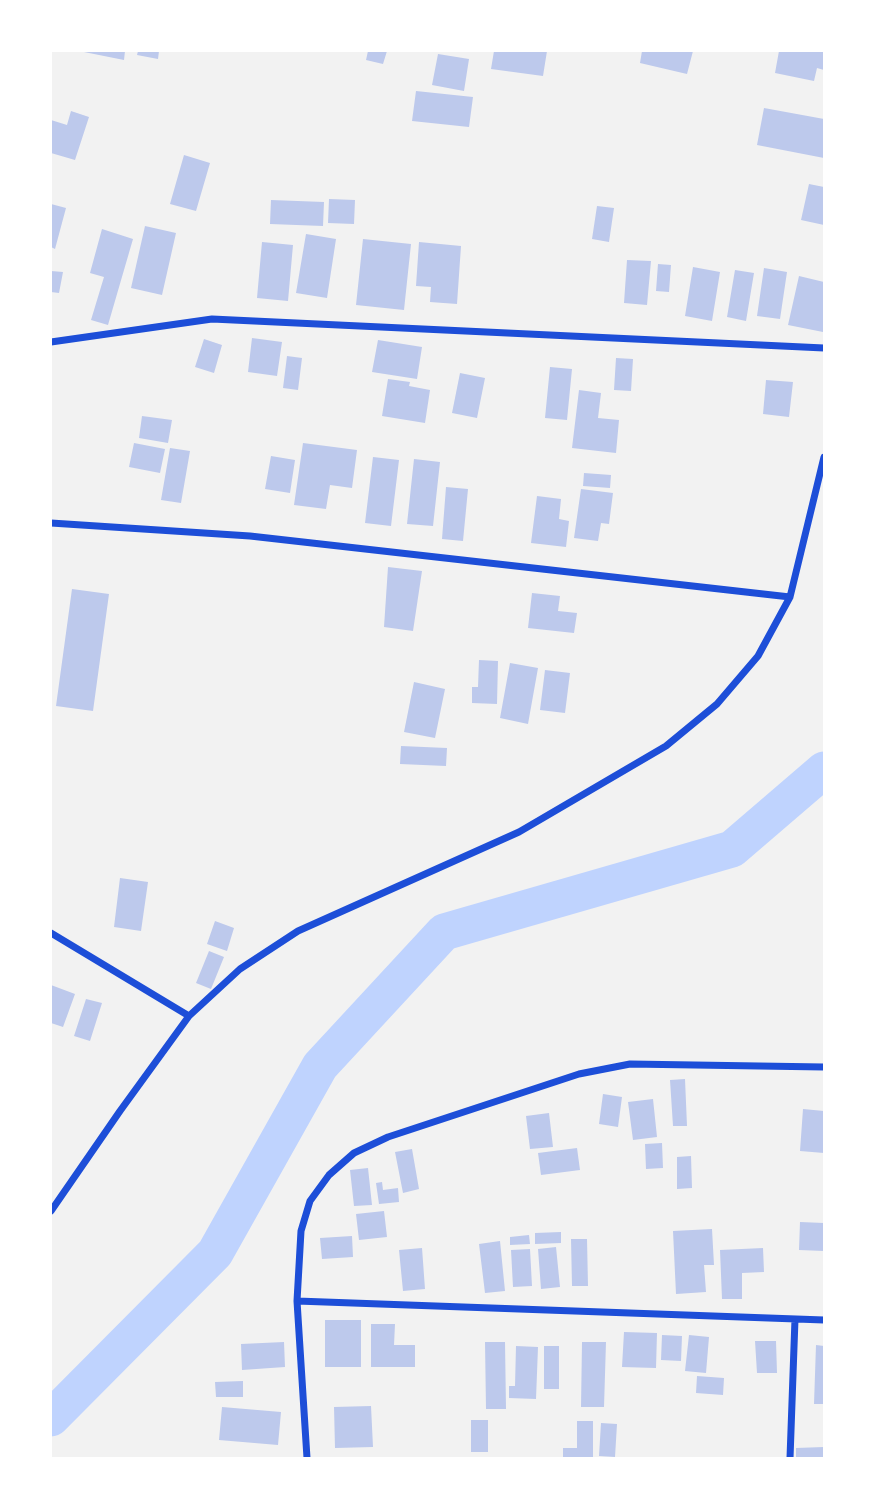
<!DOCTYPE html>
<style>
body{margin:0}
#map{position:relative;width:875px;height:1509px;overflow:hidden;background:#f2f2f2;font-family:Literata,serif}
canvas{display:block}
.frame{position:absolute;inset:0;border:52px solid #fff;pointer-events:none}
</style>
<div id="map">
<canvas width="875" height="1509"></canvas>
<div class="frame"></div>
</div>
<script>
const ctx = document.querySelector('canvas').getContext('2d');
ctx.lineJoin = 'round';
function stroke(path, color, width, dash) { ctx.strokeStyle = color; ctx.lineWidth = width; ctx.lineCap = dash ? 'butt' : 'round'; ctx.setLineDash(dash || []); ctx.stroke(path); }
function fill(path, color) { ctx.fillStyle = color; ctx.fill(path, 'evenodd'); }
stroke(new Path2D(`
 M51,1418L215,1253L320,1066L444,932L732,849L824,770`), '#bfd3fe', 37);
fill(new Path2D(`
 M79,51H125L124,60Z
 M138,51H159L158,59L137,55Z
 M368,51H387L383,64L366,60Z
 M494,51H547L543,76L491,69Z
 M642,51H693L687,74L640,63Z
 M779,51H824V70L817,68L814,81L775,73Z
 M438,54L469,59L464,91L432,85Z
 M416,91L473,97L469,127L412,121Z
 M764,108L824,119V158L757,145Z
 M71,111L89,117L75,160L51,153V120L67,125Z
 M184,155L210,163L196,211L170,204Z
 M809,184L824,187V225L801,220Z
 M329,199L355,200L354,224L328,223Z
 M271,200L324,202L323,226L270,224Z
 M51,204L66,208L55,249L51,247Z
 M597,206L614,208L609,242L592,239Z
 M145,226L176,233L162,295L131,288Z
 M102,229L133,239L108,325L91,320L104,277L90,273Z
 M306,234L336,239L327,298L296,293Z
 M363,239L411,244L404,310L356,305Z
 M262,242L293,245L288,301L257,298Z
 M419,242L461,246L457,304L430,302L431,287L416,286Z
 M627,260L651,261L647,305L624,303Z
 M658,264L671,265L669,292L656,291Z
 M693,267L720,272L712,321L685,316Z
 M764,268L787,272L780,319L757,316Z
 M735,270L754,273L746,321L727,317Z
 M51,271L63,272L59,293L51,292Z
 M799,276L824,282L823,332L788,325Z
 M252,338L282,342L277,376L248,372Z
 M204,339L222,345L214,373L195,367Z
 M378,340L422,347L417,379L372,372Z
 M287,356L302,358L298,390L283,388Z
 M616,358L633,359L631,391L614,390Z
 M550,367L572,369L567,420L545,418Z
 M460,373L485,378L477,418L452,413Z
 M388,379L410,382L409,386L430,390L425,423L382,416Z
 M766,380L793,382L789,417L763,414Z
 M579,390L601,393L598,418L619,420L616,453L572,448Z
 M142,416L172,420L168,443L139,438Z
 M134,443L165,449L160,473L129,467Z
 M303,443L357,450L352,488L330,485L326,509L294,505Z
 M170,448L190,451L181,503L161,500Z
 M271,456L295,460L290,493L265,489Z
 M373,457L399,460L391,526L365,523Z
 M414,459L440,462L433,526L407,524Z
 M584,473L611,475L610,488L583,486Z
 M446,487L468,489L463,541L442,539Z
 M581,489L613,493L609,524L601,523L598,541L574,538Z
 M537,496L561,499L559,519L569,521L566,547L531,543Z
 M388,567L422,571L413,631L384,627Z
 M72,589L109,594L93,711L56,706Z
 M532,593L560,596L558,611L577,613L574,633L528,628Z
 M479,660L498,661L497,704L472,703V687H478Z
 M510,663L538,668L528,724L500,718Z
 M545,670L570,673L565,713L540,710Z
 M414,682L445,689L435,738L404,732Z
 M401,746L447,748L446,766L400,764Z
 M120,878L148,882L141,931L114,927Z
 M215,921L234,928L227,951L207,944Z
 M209,951L224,957L211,989L196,983Z
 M51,985L75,994L63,1027L51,1023Z
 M86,999L102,1003L90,1041L74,1036Z
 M685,1079L687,1126H673L670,1080Z
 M603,1094L622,1097L618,1127L599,1124Z
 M653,1099L657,1137L633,1140L628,1102Z
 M803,1109L824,1111V1153L800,1151Z
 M549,1113L553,1147L530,1149L526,1116Z
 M662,1143L663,1168L646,1169L645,1144Z
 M577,1148L580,1170L541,1175L538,1153Z
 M412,1149L419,1189L403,1193L395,1152Z
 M691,1156L692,1188L677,1189V1157Z
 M368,1168L372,1205L354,1206L350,1170Z
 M382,1182L383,1190L398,1188L399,1202L379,1204L376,1183Z
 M384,1211L387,1237L359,1240L356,1214Z
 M800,1222L824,1223V1251L799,1250Z
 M712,1229L714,1265H704L706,1292L676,1294L673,1231Z
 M561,1232V1243L535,1244V1233Z
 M529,1235L530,1244L510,1245V1237Z
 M352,1236L353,1257L322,1259L320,1238Z
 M571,1239H587L588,1286H572Z
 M500,1241L505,1291L485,1293L479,1244Z
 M556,1247L560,1287L541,1289L538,1249Z
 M422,1248L425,1289L403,1291L399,1250Z
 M763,1248L764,1272L742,1273V1299H722L720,1250Z
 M530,1249L532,1286L513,1287L511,1250Z
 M325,1320H361V1367H325Z
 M371,1324H395L394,1345H415V1367H371Z
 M624,1332L657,1333L656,1368L622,1367Z
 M662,1335L682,1336L681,1361L661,1360Z
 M689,1335L709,1337L706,1373L685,1371Z
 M755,1341H776L777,1373H757Z
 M284,1342L285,1367L242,1370L241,1344Z
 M485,1342H505L506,1409H486Z
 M582,1342H606L604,1407H581Z
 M816,1345L824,1346V1404H814Z
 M516,1346L538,1347L536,1399L509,1398V1386H515Z
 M544,1346H559V1389H544Z
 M697,1376L724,1378L723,1395L696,1393Z
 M243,1381V1397H216L215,1382Z
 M371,1406L373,1447L335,1448L334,1407Z
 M222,1407L281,1412L278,1445L219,1440Z
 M471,1420H488V1452H471Z
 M577,1421H593V1458H563V1448H577Z
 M601,1423L617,1424L615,1457L599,1456Z
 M824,1447V1458H796V1448Z`), '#bdc9ec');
stroke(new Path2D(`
 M51,342L212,319L824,348
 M51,523L250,536L790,597
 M51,933L189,1016
 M51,1211L120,1111L189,1016L240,969L298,931L519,832L666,746L717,704L758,656L790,597L824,457
 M297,1301L301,1231L310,1201L329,1175L354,1153L388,1137L579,1074L630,1064L824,1067
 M307,1458L297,1301L824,1320
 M790,1458L795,1319`), '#1d4ed8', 7);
</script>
